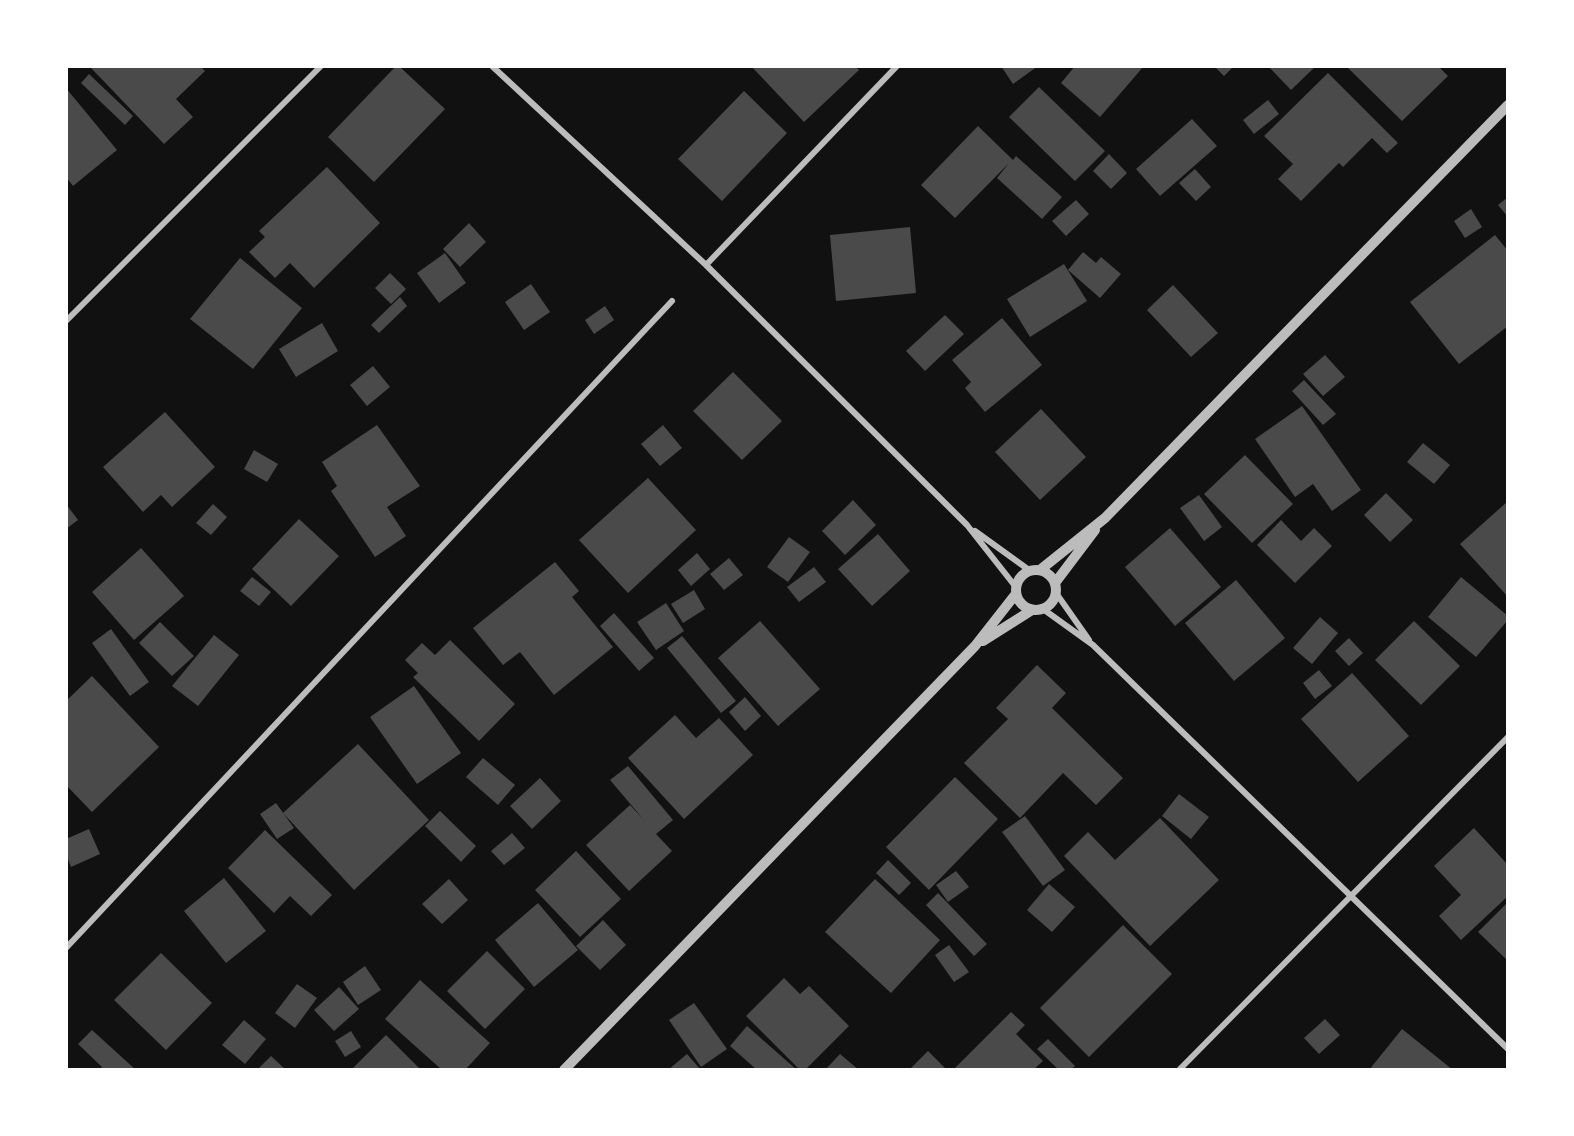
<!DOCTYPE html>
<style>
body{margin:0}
#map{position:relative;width:1574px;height:1136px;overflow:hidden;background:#111;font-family:Poppins,sans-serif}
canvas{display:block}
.frame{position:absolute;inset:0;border:68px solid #fff;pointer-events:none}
</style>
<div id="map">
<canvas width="1574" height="1136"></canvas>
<div class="frame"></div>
</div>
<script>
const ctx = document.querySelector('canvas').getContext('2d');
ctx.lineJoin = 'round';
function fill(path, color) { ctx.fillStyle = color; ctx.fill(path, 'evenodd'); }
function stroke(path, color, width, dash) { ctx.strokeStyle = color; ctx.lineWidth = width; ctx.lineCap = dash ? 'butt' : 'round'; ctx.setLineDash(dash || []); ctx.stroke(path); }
fill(new Path2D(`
 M94,66H200L205,71L176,99L193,117L164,144L91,68Z
 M396,66H399L445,109L374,182L328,137Z
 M751,66H855L859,70L804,122Z
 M1001,66H1038L1013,84Z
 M1075,66H1144L1100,117L1061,83Z
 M1214,66H1234L1224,76Z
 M1268,66H1316L1291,90Z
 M1346,66H1438L1448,76L1402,121Z
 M1328,73L1398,143L1387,153L1372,138L1343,167L1339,163L1301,201L1278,179L1293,164L1264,136Z
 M89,74L133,116L125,125L81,83Z
 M1039,87L1105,151L1075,181L1009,117Z
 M66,88L117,150L73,186L66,177Z
 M744,91L787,133L722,201L678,159Z
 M1268,100L1279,114L1254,134L1243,120Z
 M1192,119L1217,146L1160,196L1136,169Z
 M978,126L1013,160L1016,156L1062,197L1042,219L997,178L1009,163L955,218L921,185Z
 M1109,154L1127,173L1111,189L1093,171Z
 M327,167L380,223L314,288L290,263L275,278L249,252L265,237L259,231Z
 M1195,169L1211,187L1196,201L1179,183Z
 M1508,197V217L1498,205Z
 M1076,200L1089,214L1066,236L1052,221Z
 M1471,209L1482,227L1465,238L1454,221Z
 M469,223L486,242L460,267L443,249Z
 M910,227L916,293L836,301L830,235Z
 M1495,235L1508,251V326L1459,364L1410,302Z
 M1083,252L1096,263L1101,257L1121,274L1100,298L1068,270Z
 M445,253L466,283L439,303L417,273Z
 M240,258L302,308L253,369L190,319Z
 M1064,264L1087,301L1030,337L1007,299Z
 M390,273L406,289L391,304L375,288Z
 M531,284L550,312L524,330L505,302Z
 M1173,285L1218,333L1191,357L1147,310Z
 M400,297L407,306L379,333L371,325Z
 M605,306L614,320L594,334L585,320Z
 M945,315L964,334L925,371L906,351Z
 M1002,318L1042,365L985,412L965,388L971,382L952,360Z
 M322,323L338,351L296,377L279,349Z
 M1325,355L1345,377L1323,396L1303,374Z
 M373,366L390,387L367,406L350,385Z
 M733,372L782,421L742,460L693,411Z
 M1304,380L1336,414L1323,425L1292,391Z
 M1302,406L1361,490L1332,511L1313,484L1295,497L1255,439Z
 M1041,409L1086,457L1040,500L995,452Z
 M165,412L215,467L172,507L161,495L143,512L103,467Z
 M377,425L420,486L387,507L406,536L375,557L331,491L337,486L322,462Z
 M663,425L682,448L660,466L641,444Z
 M1423,443L1450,465L1434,484L1407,462Z
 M254,450L278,464L267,482L244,469Z
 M1245,455L1293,504L1252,543L1204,494Z
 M648,478L696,530L628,593L579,540Z
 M1386,493L1413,520L1390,542L1364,515Z
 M1199,495L1222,527L1204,541L1180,508Z
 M853,500L876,525L845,555L822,531Z
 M1508,501V597L1460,544Z
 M66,504L78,520L66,529Z
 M213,504L227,517L211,535L196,523Z
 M299,519L339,556L291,606L252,569Z
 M1281,520L1301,541L1314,528L1332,546L1295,583L1257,545Z
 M1170,528L1221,587L1175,626L1125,567Z
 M878,534L910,571L872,606L838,569Z
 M789,537L810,552L788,582L767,567Z
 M141,548L184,596L134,640L92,592Z
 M697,553L710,569L691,586L678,570Z
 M729,558L743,575L724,590L710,574Z
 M555,562L579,591L572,597L613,647L554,695L520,652L503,665L473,628Z
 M814,567L826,582L799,602L787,587Z
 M252,577L271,592L259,606L240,591Z
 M1461,577L1508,616V620L1476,657L1428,617Z
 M1236,580L1285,638L1234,681L1185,623Z
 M694,590L705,609L683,623L671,604Z
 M666,603L684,631L656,650L637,622Z
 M614,613L654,658L639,671L600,626Z
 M1320,617L1338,633L1312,664L1293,648Z
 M760,621L820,689L778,726L718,658Z
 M1414,621L1460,666L1421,705L1375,660Z
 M160,622L194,656L172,676L139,643Z
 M111,629L149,682L130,696L92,643Z
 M214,635L239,655L198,706L172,686Z
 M682,636L736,701L721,713L667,648Z
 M1349,638L1363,653L1349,666L1335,651Z
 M450,640L515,704L479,741L413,677L418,673L405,660L422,643L435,655Z
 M1037,665L1066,693L1052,708L1123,778L1096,805L1063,773L1020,818L964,763L1008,719L996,708Z
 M1319,670L1332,686L1315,699L1303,683Z
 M1352,673L1409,736L1358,782L1301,719Z
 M92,676L159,747L92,812L66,785V701Z
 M414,686L461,753L417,784L370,717Z
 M745,697L761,716L745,731L729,712Z
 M675,715L696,738L719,718L753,755L684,819L628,758Z
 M358,744L429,820L354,890L283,813Z
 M483,758L515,785L498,805L466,777Z
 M628,766L673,820L656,834L672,851L629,891L586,845L630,805L644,820L610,780Z
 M955,777L998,819L929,890L886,847Z
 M540,778L561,801L532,829L510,806Z
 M1179,794L1209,817L1191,839L1162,816Z
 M276,803L294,828L277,839L260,814Z
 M440,811L476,846L461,862L425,826Z
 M1025,816L1065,870L1043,886L1002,832Z
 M1160,818L1219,880L1150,946L1064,856L1088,832L1115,860Z
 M1474,828L1508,865V896L1461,940L1439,916L1461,895L1434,866Z
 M89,829L100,854L71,867L66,854V839Z
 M265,830L332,895L311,916L290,896L274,913L228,868Z
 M512,833L525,848L504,865L491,851Z
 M576,851L621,899L580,937L535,890Z
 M888,860L911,883L899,895L876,873Z
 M956,871L969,887L948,902L936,885Z
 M224,878L266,931L226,963L184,911Z
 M449,879L468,900L442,924L422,904Z
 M875,879L940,940L891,993L825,932Z
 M1049,884L1075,907L1052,932L1027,910Z
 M938,893L987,944L974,956L926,905Z
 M1508,902V961L1478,932Z
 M538,903L578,950L534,987L495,940Z
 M603,920L626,945L600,970L576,946Z
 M1123,925L1172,974L1089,1057L1040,1008Z
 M949,945L969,972L954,982L935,955Z
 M487,951L525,989L485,1029L447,991Z
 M161,953L212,1003L166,1050L114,1000Z
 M365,966L381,990L358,1005L343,982Z
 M784,978L800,994L809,986L849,1026L805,1070H800L746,1016Z
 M420,980L490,1043L465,1070H442L385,1019Z
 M297,984L317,998L295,1028L275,1013Z
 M339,987L359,1009L334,1031L314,1010Z
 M694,1003L727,1049L701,1067L669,1020Z
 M1011,1012L1025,1025L1016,1034L1043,1061L1033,1070H953Z
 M1325,1019L1340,1035L1319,1054L1304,1038Z
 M244,1020L266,1039L245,1064L222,1045Z
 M747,1026L797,1070H757L730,1046Z
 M1402,1029L1453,1070H1369Z
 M92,1030L136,1070H99L102,1067L78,1044Z
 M351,1031L361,1047L345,1057L335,1041Z
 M386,1035L421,1070H351Z
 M1048,1039L1075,1066L1071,1070H1059L1037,1049Z
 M928,1051L947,1070H913L911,1068Z
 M687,1054L701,1070H668Z
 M840,1054L859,1070H825Z
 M271,1056L286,1070H257Z`), '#4a4a4a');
stroke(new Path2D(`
 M492,66L706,265L967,525L1015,586
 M706,265L897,66
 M66,321L321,66
 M975,531L1029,570
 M1056,593L1089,640
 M1043,609L1093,645L1508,1049
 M66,948L672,301
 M1179,1070L1508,737`), '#bcbcbc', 6);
stroke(new Path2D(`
 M1016 590a20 20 0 1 1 40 0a20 20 0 1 1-40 0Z
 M1040,570L1105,518L1508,105
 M1055,583L1095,530
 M983,641L1032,610
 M564,1070L975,646L1015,595`), '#bcbcbc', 10);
</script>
